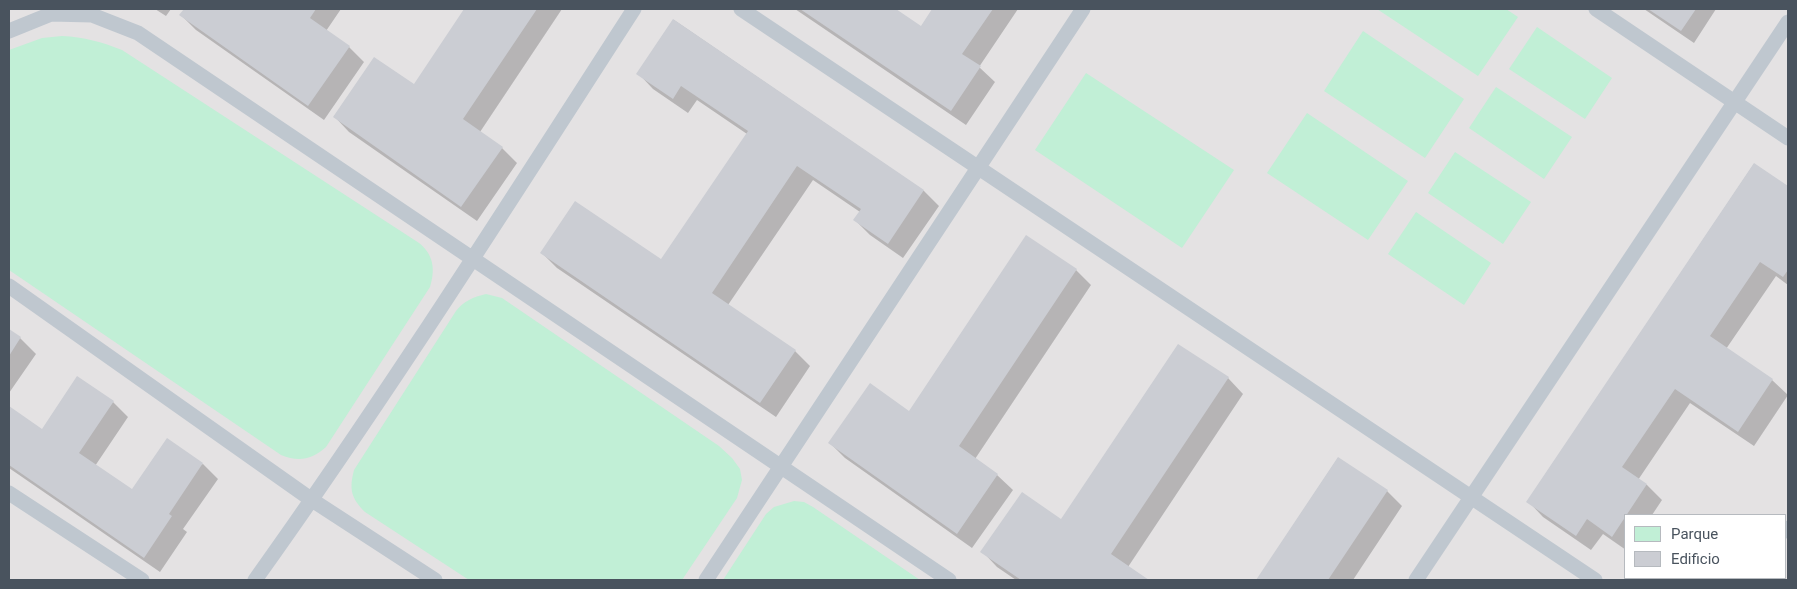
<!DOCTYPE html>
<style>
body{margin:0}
#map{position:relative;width:1797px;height:589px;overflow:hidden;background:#f3f1f1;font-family:Roboto,sans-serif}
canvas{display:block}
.frame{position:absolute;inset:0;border:10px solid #49535e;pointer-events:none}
.legend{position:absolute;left:1624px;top:514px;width:162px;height:65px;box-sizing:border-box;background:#fff;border:1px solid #b6babf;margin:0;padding:6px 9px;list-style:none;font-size:15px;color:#49535e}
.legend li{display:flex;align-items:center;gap:10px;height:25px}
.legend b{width:25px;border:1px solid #b6babf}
</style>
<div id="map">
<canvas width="1797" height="589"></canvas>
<div class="frame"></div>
<ul class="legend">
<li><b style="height:14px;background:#c1efd6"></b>Parque</li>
<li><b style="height:14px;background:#cbcdd3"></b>Edificio</li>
</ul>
</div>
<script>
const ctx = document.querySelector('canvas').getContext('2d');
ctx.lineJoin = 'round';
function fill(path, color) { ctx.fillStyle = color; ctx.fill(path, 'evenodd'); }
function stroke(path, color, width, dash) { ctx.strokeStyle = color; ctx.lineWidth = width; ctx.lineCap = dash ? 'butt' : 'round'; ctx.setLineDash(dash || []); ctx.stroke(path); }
fill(new Path2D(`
 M9,9H1788V580H9ZM1626,515H1786V578H1626Z`), '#e4e2e3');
fill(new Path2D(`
 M1377,9H1506L1518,17L1478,76Z
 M1537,27L1612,78L1585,119L1509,69Z
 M1363,31L1464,99L1425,158L1324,91Z
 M62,36C84,37 102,42 122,50L416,241C433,252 436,268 430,287L326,447C312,460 298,462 281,455L9,270V50L42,38Z
 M1086,73L1234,170L1182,248L1035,150Z
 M1496,87L1572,137L1544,179L1469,128Z
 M1307,113L1408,181L1368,240L1267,173Z
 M1455,152L1531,202L1503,244L1428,193Z
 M1416,212L1491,263L1464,305L1388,254Z
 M486,294L502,298L719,446L732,458L740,469L742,480L737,498L682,580H469L365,512C351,498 349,489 354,470L456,311C464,301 473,297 486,294Z
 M794,501L804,502L813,507L920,580H723L766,514L774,507Z`), '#c1efd6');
fill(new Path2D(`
 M155,9H171L166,16Z
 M185,9H341L326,31L349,47L364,62L324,120L196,30L181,15Z
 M466,9H562L480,132L502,148L517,163L477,221L349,132L334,116L414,86Z
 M795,9H893L921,27L934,9H1018L979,67L995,82L966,125Z
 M1644,9H1716L1694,43Z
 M674,20L924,191L939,206L903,258L870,235L855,220L860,212L813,180L728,305L795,351L810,366L776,417L557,268L542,253L662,261L747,134L697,100L688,113L653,89L638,73Z
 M1754,164L1788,187V285L1776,276L1726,349L1772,380L1788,395L1754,446L1690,403L1638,480L1647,485L1662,500L1652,515H1626V550L1603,534L1591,550L1543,517L1528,501Z
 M1076,270L1091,285L975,459L997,475L1013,490L972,548L845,458L830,443L910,413Z
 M9,330L20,338L36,354L9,393Z
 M1228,378L1243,394L1128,567L1147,580H1016L997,567L982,551L1062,521Z
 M113,402L128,417L95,466L132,491L203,464L218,479L183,529L187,532L160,572L9,468V407L42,430Z
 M1338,458L1387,491L1402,506L1353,580H1257Z`), '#0003');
fill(new Path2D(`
 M184,9H316L310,18L350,46L308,106L179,15Z
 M464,9H537L463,119L503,147L461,207L333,117L374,57L414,84Z
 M800,9H896L921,26L932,9H993L962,54L981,66L951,111Z
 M1648,9H1696L1681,31Z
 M673,19L924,190L888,244L853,220L861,209L797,166L712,293L796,350L760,403L540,253L575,201L661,259L748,131L681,86L673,99L636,74Z
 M1754,163L1788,186V270L1783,277L1760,262L1710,336L1773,379L1738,432L1675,389L1622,467L1647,484L1612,537L1587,519L1576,536L1526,502Z
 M1026,235L1077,269L959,446L998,474L957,534L828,443L870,383L909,411Z
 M9,329L21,337L9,356Z
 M1178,344L1229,377L1111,554L1149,580H1021L980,552L1022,492L1061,519Z
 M77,376L114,401L79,453L132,489L167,438L203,463L169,514L172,516L144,558L9,465V406L42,429Z
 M1338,457L1388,490L1328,580H1256Z`), '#cbcdd3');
stroke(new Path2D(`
 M741,9L1595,580
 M1596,9L1788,138
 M9,31L51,14L92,15L138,33L949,580
 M9,286L312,500L435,580
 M9,493L142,580
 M1786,531L1788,528
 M255,580C388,394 510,201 634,9
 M706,580L1083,9
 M1416,580L1788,22
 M1754,580L1755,578`), '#bfc7cf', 15);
</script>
